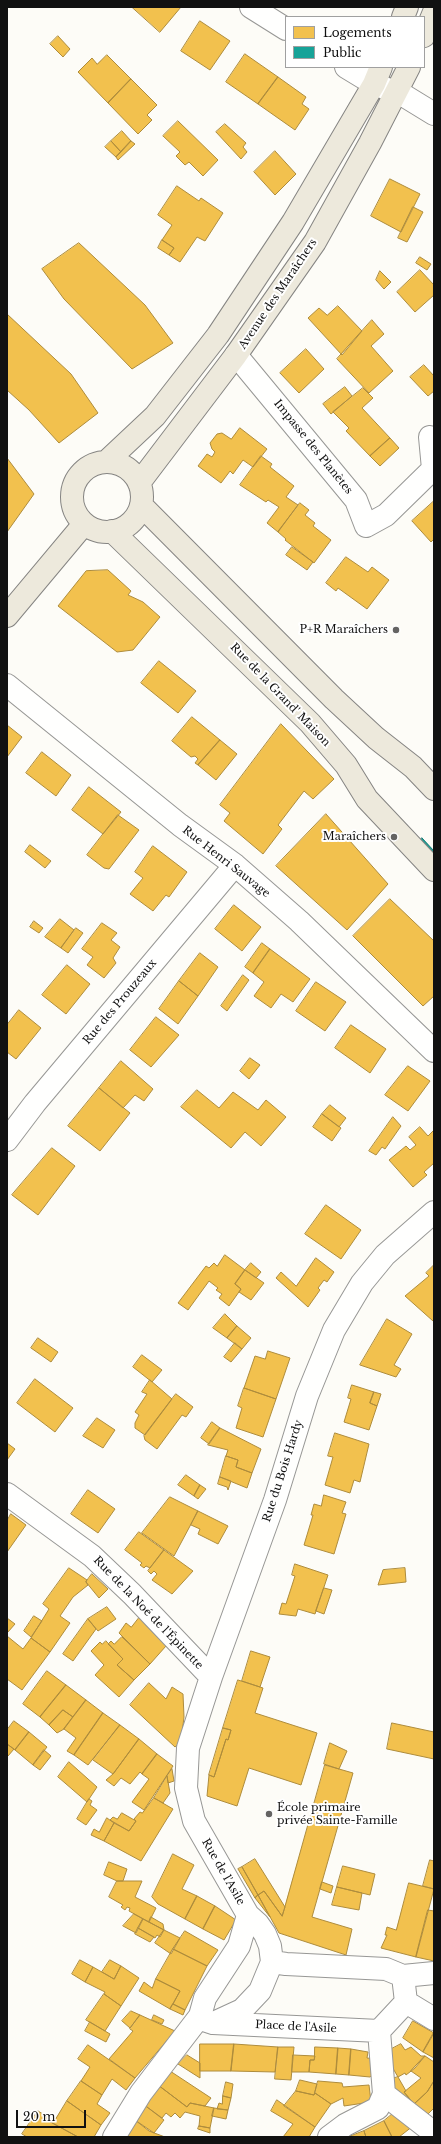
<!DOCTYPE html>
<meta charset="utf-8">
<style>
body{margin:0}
#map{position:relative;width:441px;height:2144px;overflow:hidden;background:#fdfcf7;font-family:"Libre Baskerville",serif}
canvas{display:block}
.frame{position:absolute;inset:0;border:8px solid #111;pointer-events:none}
.legend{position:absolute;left:285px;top:16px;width:140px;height:52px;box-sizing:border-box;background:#fff;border:1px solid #a0a0a0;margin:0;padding:5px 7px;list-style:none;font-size:12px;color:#111}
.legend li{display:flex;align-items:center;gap:8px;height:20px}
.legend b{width:20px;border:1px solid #a0a0a0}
.scale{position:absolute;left:16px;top:2110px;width:70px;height:18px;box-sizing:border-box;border:2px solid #111;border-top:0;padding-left:5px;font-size:12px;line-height:14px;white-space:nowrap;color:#111;-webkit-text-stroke:3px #fff;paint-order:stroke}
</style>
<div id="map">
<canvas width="441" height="2144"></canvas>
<div class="frame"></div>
<ul class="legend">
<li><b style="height:11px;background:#f2c14e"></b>Logements</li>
<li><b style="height:11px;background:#17a398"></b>Public</li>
</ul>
<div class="scale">20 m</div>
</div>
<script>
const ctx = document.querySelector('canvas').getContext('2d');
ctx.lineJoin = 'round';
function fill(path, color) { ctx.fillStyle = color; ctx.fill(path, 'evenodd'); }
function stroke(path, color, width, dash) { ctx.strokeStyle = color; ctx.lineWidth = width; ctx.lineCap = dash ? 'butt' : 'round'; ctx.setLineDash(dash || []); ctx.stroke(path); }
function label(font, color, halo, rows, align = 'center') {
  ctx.font = font + ' "Libre Baskerville",serif'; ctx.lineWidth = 4; ctx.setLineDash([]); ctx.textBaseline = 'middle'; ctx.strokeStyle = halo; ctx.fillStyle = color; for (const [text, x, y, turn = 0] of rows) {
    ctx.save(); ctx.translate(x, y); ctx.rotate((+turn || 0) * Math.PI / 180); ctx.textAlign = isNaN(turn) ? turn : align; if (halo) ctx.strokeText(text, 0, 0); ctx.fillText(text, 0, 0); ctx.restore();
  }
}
const homes = new Path2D(`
 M132,7H181L160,32Z
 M200,21L230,41L210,70L181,51Z
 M58,36L70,49L63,57L50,44Z
 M245,54L278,77L258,104L226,82Z
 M107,55L131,79L108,103L78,72L92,58L97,64Z
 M278,77L306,97L302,104L309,109L295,130L258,104Z
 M131,79L157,105L147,115L152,120L138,134L108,103Z
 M178,121L218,160L203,176L189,162L185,165L176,156L180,152L163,136Z
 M225,124L246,143L243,147L247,152L241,159L216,132Z
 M122,131L131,141L121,152L111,141Z
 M111,141L121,152L116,157L105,147Z
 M131,141L135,144L118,160L116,157Z
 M275,151L296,174L275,195L254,172Z
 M390,179L420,194L401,232L371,216Z
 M177,186L199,201L201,198L223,213L205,241L197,237L180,262L169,255L174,248L162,240L172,225L158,215Z
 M413,207L423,212L407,242L398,238Z
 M162,240L174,248L169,255L158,248Z
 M79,243L145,305L173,343L132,369L64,299L42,269Z
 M420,257L431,264L427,270L416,263Z
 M420,270L434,285V295L415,312L397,292Z
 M380,271L391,282L384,289L376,280Z
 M338,306L362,331L342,355L308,318L319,308L327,315Z
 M7,314L71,374L98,413L59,443L29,410L7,390Z
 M372,320L384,334L371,346L393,371L369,393L337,359Z
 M306,349L324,369L299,393L280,373Z
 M424,365L434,376V391L428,396L410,377Z
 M345,387L352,396L331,414L323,404Z
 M363,388L373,398L362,408L390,438L370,456L346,431L349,428L333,412Z
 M240,428L267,449L253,467L243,460L233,474L230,471L221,483L198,466L207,454L212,457L215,452L212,449L210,443L217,434L222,433L231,439Z
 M390,438L399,448L380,466L370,456Z
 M261,456L272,464L270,467L294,486L286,497L298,505L278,532L267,523L279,507L268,500L266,502L240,485Z
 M7,458L34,494L7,532Z
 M434,501V539L431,542L412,521Z
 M300,503L309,510L305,515L315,523L313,526L331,540L314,563L285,540L286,539L278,532Z
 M292,547L313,562L307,570L286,555Z
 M346,557L368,572L372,567L389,580L367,609L338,588L336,591L326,583Z
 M108,570L131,591L128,595L143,602L160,617L133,650L117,652L58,606L86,571Z
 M159,661L196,691L178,713L141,683Z
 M192,717L220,740L198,765L195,763L198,759L195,756L191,757L172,741Z
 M281,724L334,779L313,799L304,791L278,825L282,829L263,854L224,821L230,813L220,805Z
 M7,725L22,737L7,757Z
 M220,740L237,754L216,780L198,765Z
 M42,752L71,775L56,796L26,773Z
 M89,787L121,812L103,834L72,810Z
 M326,814L388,884L347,930L276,866Z
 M118,815L139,830L109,869L104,868L87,855Z
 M30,845L51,861L45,868L25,852Z
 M153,846L187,872L169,897L166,895L153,911L130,894L143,878L135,872Z
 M390,899L434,941V996L423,1006L353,936Z
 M234,905L261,927L242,951L215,929Z
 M60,919L74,930L61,948L45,937Z
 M34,921L43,928L39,933L30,927Z
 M102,923L117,933L111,940L120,947L113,958L116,963L104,978L87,965L93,957L82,949Z
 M76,928L83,933L68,953L61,948Z
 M262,943L270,949L253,973L245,967Z
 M270,949L310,979L293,1002L281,994L271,1008L254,996L264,982L253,973Z
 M200,953L218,967L198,996L179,981Z
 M67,965L90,984L66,1014L42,995Z
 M243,975L249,980L227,1011L221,1006Z
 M179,981L198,996L178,1024L159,1009Z
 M316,982L346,1002L325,1031L296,1011Z
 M19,1010L41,1028L16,1059L7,1052V1025Z
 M156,1017L179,1035L151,1067L130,1050Z
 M351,1025L386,1049L370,1073L335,1048Z
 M250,1058L260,1065L249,1079L240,1071Z
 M121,1061L153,1089L144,1101L135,1095L123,1108L99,1088Z
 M408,1066L430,1081L408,1111L385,1095Z
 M99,1088L130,1113L100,1151L68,1126Z
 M197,1090L219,1108L233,1092L258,1110L266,1100L286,1117L261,1146L245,1132L231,1148L181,1107Z
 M330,1105L346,1118L339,1127L322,1114Z
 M322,1114L341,1128L332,1141L313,1127Z
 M393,1117L401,1126L385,1149L382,1147L376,1155L369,1151Z
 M420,1127L428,1136L434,1130V1163L424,1172L427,1175L413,1187L389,1160L406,1146L410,1150L416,1145L409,1137Z
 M52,1148L75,1166L38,1215L12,1195Z
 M326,1205L361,1230L341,1259L305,1234Z
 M225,1255L245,1270L235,1284L241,1289L229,1306L219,1298L222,1294L216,1290L218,1288L209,1281L188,1310L178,1303L206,1266L209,1268L214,1263L217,1266Z
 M316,1258L334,1272L327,1282L324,1280L318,1288L320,1290L308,1307L276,1278L281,1272L296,1286Z
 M251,1263L261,1272L256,1278L245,1270Z
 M434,1265V1320L433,1321L405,1296L429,1276L426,1273Z
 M245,1270L264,1283L251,1300L239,1292L241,1289L235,1284Z
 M225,1314L237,1326L227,1338L213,1328Z
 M387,1319L412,1334L394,1365L401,1369L396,1377L360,1365Z
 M237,1326L251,1338L242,1349L227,1338Z
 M38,1338L58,1352L51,1362L31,1348Z
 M235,1343L242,1349L231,1362L224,1357Z
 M268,1351L290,1358L276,1399L244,1388L255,1356L265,1359Z
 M142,1355L162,1370L152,1382L133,1367Z
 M35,1379L73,1408L55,1432L17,1403Z
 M150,1380L172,1399L145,1435L135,1428V1423L139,1415L135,1412L147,1394L142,1392Z
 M352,1385L374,1392L370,1403L377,1406L369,1430L344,1422L351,1399L348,1398Z
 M244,1388L276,1399L263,1437L236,1428L242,1408L238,1406Z
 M374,1392L381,1394L377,1406L370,1403Z
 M176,1394L193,1407L186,1417L182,1415L157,1449L145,1440L144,1436Z
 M97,1418L115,1430L103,1448L83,1436Z
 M212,1422L220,1428L209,1444L201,1438Z
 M220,1428L261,1449L252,1473L236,1467L238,1460L226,1456L228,1450L208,1445Z
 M335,1433L369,1444L360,1482L354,1480L350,1493L325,1485L333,1457L328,1456Z
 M7,1443L15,1449L7,1460Z
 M226,1456L238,1460L236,1467L252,1473L247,1488L220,1477Z
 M186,1475L200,1485L194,1496L178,1485Z
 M220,1477L231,1481L228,1490L227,1487L218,1484Z
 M200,1485L206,1489L198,1499L194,1496Z
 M88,1490L115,1509L98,1533L71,1514Z
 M324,1495L346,1502L342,1513L346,1514L334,1554L304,1545L313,1515H311L314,1504L321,1506Z
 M170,1497L198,1511L174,1556L142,1533Z
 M198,1511L228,1526L218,1544L198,1534L200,1529L191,1525Z
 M11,1514L26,1525L7,1552V1521Z
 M139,1532L164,1550L150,1568L146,1566L144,1568L140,1565L142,1563L125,1550Z
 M164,1550L193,1571L172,1594L152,1580L157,1574L154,1571L151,1574L148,1571Z
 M295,1564L328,1575L315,1614L298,1609L296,1616L279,1614L282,1603L286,1604L295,1576L292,1575Z
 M69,1568L87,1580L86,1582L88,1585L73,1597L60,1616L70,1623L50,1652L31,1638L49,1609L43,1604Z
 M405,1568L406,1582L378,1585L383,1570Z
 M92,1574L108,1589L99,1598L86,1582Z
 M324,1588L332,1590L324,1614L316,1611Z
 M107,1607L116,1619L98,1631L88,1619Z
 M34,1616L42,1621L31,1637L24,1631Z
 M7,1618L15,1624L8,1632L7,1631Z
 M139,1618L166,1646L150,1664L119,1633L126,1623L131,1627Z
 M88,1619L96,1629L73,1661L63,1654Z
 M7,1636L23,1649L31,1638L50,1652L22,1690L7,1679Z
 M122,1637L150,1664L134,1680L117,1665L123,1659L108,1644L111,1641L114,1644Z
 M106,1641L123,1659L117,1665L134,1680L119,1697L95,1675L104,1665L91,1651L100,1642L102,1644Z
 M251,1651L270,1657L260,1687L242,1681Z
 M47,1671L66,1685L40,1717L23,1704Z
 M238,1680L263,1688L255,1713L317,1733L301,1785L249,1768L237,1806L207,1796L209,1775L214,1777L226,1739L228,1740L231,1730L223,1728Z
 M149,1683L166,1699L172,1687L183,1694L184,1717L181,1742L175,1747L130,1705Z
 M66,1685L86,1700L73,1717L63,1710L49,1725L40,1717Z
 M86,1700L103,1713L74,1755L67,1751L76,1738L64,1729Z
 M63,1710L73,1717L64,1729L57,1733L49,1725Z
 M103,1713L120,1725L88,1765L74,1755Z
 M14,1721L29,1732L15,1750L7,1744V1730Z
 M392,1723L434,1732V1759L387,1749Z
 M120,1725L139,1739L113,1774L93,1760Z
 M223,1728L231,1730L228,1740L226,1739L214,1777L209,1775Z
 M29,1732L47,1747L33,1765L15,1750Z
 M139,1739L157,1754L142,1774L140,1772L130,1784L121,1778L114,1786L106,1780L113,1774Z
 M330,1743L347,1751L339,1769L324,1764Z
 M7,1744L14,1749L8,1756L7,1755Z
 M44,1750L51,1756L40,1770L33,1765Z
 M157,1754L173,1766L144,1810L132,1802L149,1779L142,1774Z
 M69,1762L97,1787L87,1802L58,1777Z
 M325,1765L353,1773L312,1917L352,1929L346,1955L279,1933L258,1895L264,1891L282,1916Z
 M172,1769L174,1781L168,1783L167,1776Z
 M167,1776L170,1793L163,1803L154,1798Z
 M154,1798L173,1809L141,1861L104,1841L114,1823L129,1831L136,1821L134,1819L140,1812L142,1813Z
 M89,1799L92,1801L90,1805L97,1810L86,1825L77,1819Z
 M122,1813L136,1821L129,1831L110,1820L113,1817L117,1819Z
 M107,1818L114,1823L104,1841L91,1835L94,1829L99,1832Z
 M173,1854L194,1865L182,1889L197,1896L185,1919L158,1904L152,1897Z
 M255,1859L285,1907L282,1916L264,1891L258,1895L242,1867Z
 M430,1860L434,1861V1889L423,1886Z
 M109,1862L127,1869L123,1881H117L104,1875Z
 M343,1866L375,1874L370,1895L337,1887Z
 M242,1867L258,1895L255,1898L238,1869Z
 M117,1881H142L135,1897L156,1908L149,1922L129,1911L130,1908L127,1907L125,1910L121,1907L123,1905L109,1897Z
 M322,1882L333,1886L331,1893L320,1889Z
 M409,1883L434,1889L416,1957L381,1948L387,1935H385L387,1927L396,1930Z
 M337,1887L362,1893L359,1910L332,1905Z
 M258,1895L270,1917L255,1898Z
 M197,1896L215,1906L203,1929L185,1919Z
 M215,1906L236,1920L224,1940L203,1929Z
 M428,1910L434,1911V1961L416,1957Z
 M134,1914L143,1919L136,1933L123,1926Z
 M151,1917L163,1924L164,1930L149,1922Z
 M143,1919L164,1930L160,1937L157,1935L155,1938L138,1928Z
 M138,1928L154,1937L150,1942L135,1934Z
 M164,1930L180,1938L171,1954L155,1943Z
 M185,1931L218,1950L207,1966L173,1949Z
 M173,1949L207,1966L185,2010L173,2004L180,1991L156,1979Z
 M80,1960L93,1967L85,1982L72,1974Z
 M110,1960L121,1966L114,1979L102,1972Z
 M121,1966L139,1978L121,2006L104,1994L105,1992L85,1982L93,1967L114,1979Z
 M156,1979L180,1991L170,2009L139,1991L144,1982L152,1988Z
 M104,1994L121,2006L105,2031L86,2020Z
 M173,2004L185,2010L183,2015L170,2009Z
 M131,2011L140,2015L130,2028L122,2021Z
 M140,2015L175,2031L135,2078L109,2059L133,2031L130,2029Z
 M154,2015L164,2020L162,2024L152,2020Z
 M413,2021L434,2033L423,2052L403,2038Z
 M90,2022L110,2034L106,2042L85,2031Z
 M434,2032V2058L423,2052Z
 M200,2044H234L231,2071H200Z
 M234,2044L278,2047L275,2072L231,2071Z
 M401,2044L405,2050L411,2047L421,2056H425L415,2068L406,2075L405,2073L398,2077L384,2053Z
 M88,2045L135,2078L126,2090L112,2079L102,2095L81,2081L90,2067L78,2059Z
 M278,2047H294L291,2080L275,2079Z
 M315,2047L338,2048L336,2074L309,2072L310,2060H314Z
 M338,2048L351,2049L349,2075L336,2074Z
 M351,2049L368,2052L367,2058L377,2059V2071L370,2077L349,2075Z
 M187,2055L200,2063V2078L178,2064Z
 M293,2055L315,2056L314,2060H310L309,2072H292Z
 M425,2056L434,2062V2081L427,2092L414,2104L404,2092L421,2078L411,2071Z
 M170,2071L211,2098L205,2106L190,2103L187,2107L158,2085Z
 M398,2077L406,2091L404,2092L414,2104L389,2089L388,2080Z
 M300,2080L317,2084L314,2095L296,2091Z
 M81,2081L102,2095L97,2104L110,2113L101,2125L67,2101Z
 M318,2081L342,2083L343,2087L369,2085L371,2102L344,2106L343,2098L331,2104L315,2093Z
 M434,2081V2108L426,2116L414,2104L427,2092Z
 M226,2082L233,2084L231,2098L223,2096Z
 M158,2085L187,2107L190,2103L214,2108L210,2128L199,2126L200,2116L185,2112L180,2118L175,2113L171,2117L166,2113L162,2118L143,2104Z
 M296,2091L314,2095L315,2093L331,2104L315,2127L284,2106Z
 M223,2096L231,2098L228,2110L217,2109L219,2103L222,2104Z
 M277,2100L315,2127L309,2137H283L293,2124L271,2111Z
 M67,2101L101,2125L94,2137H78L45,2119L46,2116L54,2121Z
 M143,2104L164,2120L154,2133L135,2120Z
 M214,2108L228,2110L226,2119L212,2116Z
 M38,2111L46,2116L45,2119L78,2137H27L22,2134Z
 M395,2112L413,2126L399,2137H392L384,2121Z
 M135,2120L149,2131L165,2137H119Z
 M384,2121L392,2137H366L364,2131Z
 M199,2126L210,2128V2133L198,2129Z
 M364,2131L366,2137H348Z`);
fill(homes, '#f2c14e');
stroke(homes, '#ae8c3c', 1);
const public = new Path2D(`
 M422,838L434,851V858L419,842Z`);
fill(public, '#17a398');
stroke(public, '#157770', 1);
const minor = new Path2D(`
 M251,7L286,29
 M346,67L374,84L403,95L434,114
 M236,355L356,500L366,526L386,515L433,469L430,437
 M7,685L180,825L235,865L299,921L434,1051
 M7,1140L35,1103L235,865
 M7,1494L92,1556L132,1594L211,1677
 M272,1962L286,1964L386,1969L403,1976L434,1973
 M406,2002L434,2019
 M200,2016L204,2020L213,2023L379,2031L406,2002L403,1976
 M216,2022L242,2010L260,1991L272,1962L270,1946L265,1934L258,1924L248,1915
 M379,2031L384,2094L434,2133
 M114,2137L141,2093L200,2016L205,1998L239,1946L248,1915L194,1821L186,1788L188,1748L211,1677L275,1500L307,1396L334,1330L362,1283L385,1255L434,1212
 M329,2137L345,2125L378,2108L384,2094`);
const major = new Path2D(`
 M403,17L407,7
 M424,36L434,12
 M106,462L155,416L218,335L293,222L374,84L381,67
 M72 497a35 35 0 1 1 70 0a35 35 0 1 1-70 0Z
 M139,483L236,355L315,242L370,143L409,67
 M141,505L334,699L376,738L413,767L434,789
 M112,531L310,723L346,765L367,799L434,870
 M7,616L84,524`);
stroke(minor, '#979795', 24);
stroke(major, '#858482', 24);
stroke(minor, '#fffffe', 22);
stroke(major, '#ede9dc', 22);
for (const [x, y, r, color] of [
 [396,630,4,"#646362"],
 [394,837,4,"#646362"],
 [269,1814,4,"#646362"]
]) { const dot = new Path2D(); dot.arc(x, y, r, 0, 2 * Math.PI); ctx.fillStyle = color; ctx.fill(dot); stroke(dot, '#fff', 1.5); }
label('11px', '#111', '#fff', [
 ["Avenue des Maraîchers",278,294,-56],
 ["Impasse des Planètes",313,447,51],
 ["Rue de la Grand' Maison",280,695,46],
 ["Rue Henri Sauvage",226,862,38],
 ["Rue des Prouzeaux",120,1002,-50],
 ["Rue du Bois Hardy",283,1471,-72],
 ["Rue de la Noé de l'Épinette",148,1613,46],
 ["Rue de l'Asile",223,1872,60],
 ["Place de l'Asile",296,2027,3]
]);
label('11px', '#111', '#fff', [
 ["P+R Maraîchers",388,630],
 ["Maraîchers",386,837],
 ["École primaire",277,1808,"left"],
 ["privée Sainte-Famille",277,1821,"left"]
], 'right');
</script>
